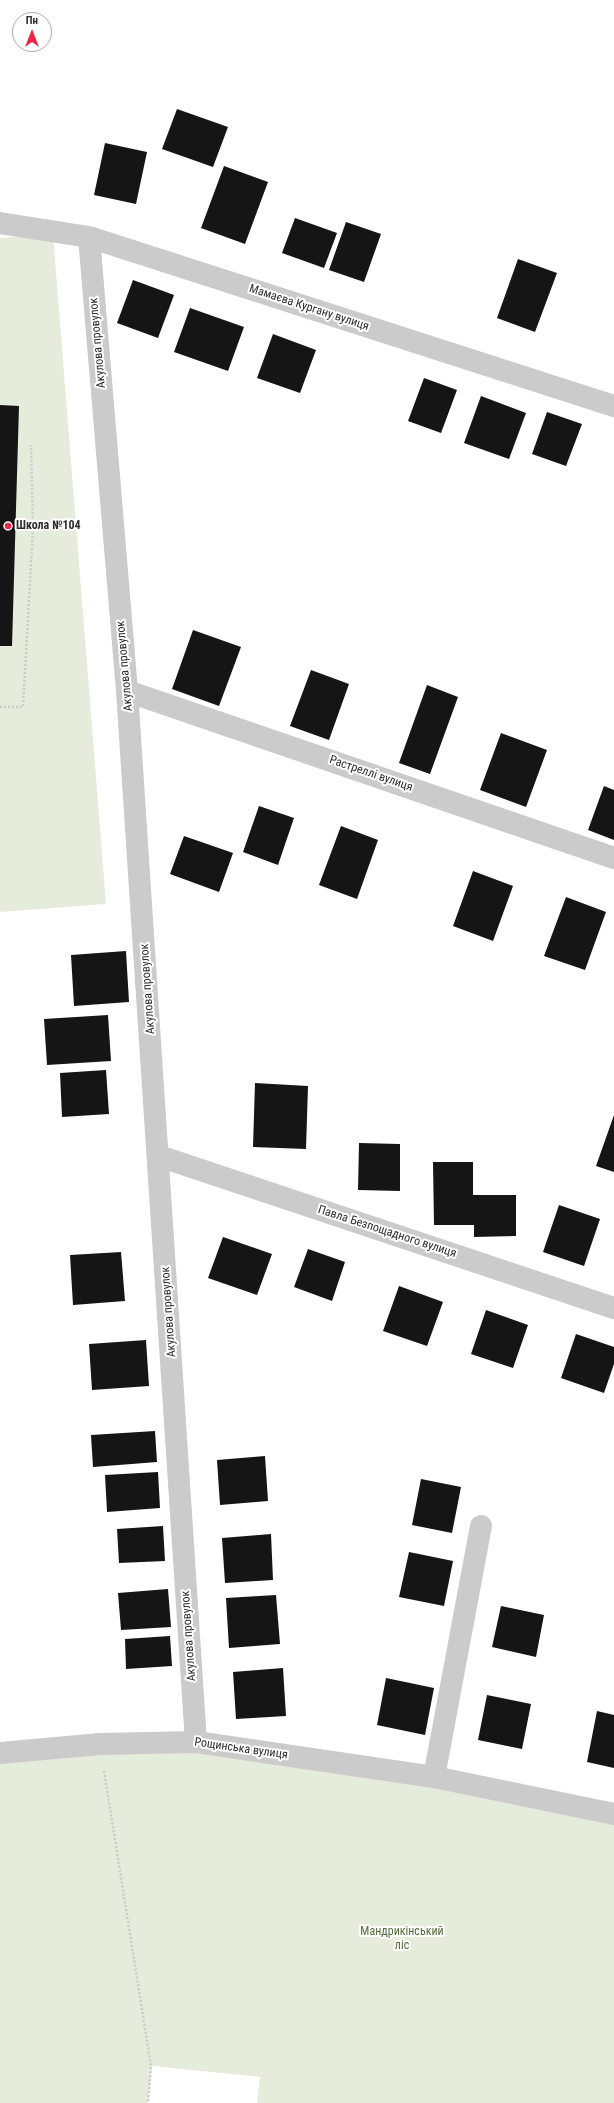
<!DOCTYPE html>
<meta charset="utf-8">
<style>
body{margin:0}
#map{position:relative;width:614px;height:2103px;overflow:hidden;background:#fff;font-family:"Roboto Condensed",sans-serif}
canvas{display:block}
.north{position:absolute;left:12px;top:12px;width:40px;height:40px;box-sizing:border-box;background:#fff;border:1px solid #ababab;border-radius:50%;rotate:0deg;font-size:11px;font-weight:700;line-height:16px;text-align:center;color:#2e2e2e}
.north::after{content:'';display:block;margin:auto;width:14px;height:18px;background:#ed2745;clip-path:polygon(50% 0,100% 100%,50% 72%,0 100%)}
</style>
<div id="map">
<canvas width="614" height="2103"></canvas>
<div class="north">Пн</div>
</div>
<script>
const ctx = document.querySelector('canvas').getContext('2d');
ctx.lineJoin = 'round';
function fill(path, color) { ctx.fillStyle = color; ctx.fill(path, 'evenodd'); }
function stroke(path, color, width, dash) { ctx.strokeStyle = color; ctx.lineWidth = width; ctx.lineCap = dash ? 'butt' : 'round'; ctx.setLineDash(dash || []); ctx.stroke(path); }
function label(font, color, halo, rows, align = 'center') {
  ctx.font = font + ' "Roboto Condensed",sans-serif'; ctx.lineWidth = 4; ctx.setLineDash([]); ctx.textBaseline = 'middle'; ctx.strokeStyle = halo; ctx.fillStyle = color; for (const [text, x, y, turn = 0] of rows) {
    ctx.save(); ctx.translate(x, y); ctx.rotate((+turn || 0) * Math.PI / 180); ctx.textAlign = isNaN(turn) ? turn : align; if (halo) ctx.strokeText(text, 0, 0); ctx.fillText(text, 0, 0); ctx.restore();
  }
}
fill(new Path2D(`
 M53,234L106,904L0,912V238Z
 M196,1742L434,1777L614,1825V2103H257L260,2077L152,2066L148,2103H0V1753Z`), '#e5ecdb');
fill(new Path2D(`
 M177,109L228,127L213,167L162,149Z
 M105,143L147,152L136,204L94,195Z
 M224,166L268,182L245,244L201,228Z
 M295,218L337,233L324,268L282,253Z
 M346,222L381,234L364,282L329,270Z
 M518,259L557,273L535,332L497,318Z
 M133,280L174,295L158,338L117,323Z
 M190,308L244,327L228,371L174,352Z
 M273,334L316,350L300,393L257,378Z
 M424,378L457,390L441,433L408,421Z
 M481,396L526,413L509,459L464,443Z
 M0,405L19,406L12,646H0Z
 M547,412L582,424L566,466L532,454Z
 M193,630L241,647L219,706L172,689Z
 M311,670L349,684L329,740L290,726Z
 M427,685L458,697L430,774L399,763Z
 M501,733L547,750L526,807L480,790Z
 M604,786L614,790V840L588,830Z
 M259,806L294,818L278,865L243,852Z
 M341,826L378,840L357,899L319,885Z
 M184,836L233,853L219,892L170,874Z
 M473,871L513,886L493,941L453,926Z
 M566,897L606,912L585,970L544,956Z
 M126,951L129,1002L74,1006L71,955Z
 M108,1015L111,1061L47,1065L44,1019Z
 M106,1070L109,1114L62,1117L60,1073Z
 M255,1083L308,1086L306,1149L253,1147Z
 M614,1115V1172L596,1166Z
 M359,1143L400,1144V1191L358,1190Z
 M433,1162H473V1195H516V1236L474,1237V1225H434Z
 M559,1205L600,1219L584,1266L543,1252Z
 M223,1237L272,1254L257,1295L208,1278Z
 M308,1249L345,1262L332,1301L294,1287Z
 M121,1252L125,1301L73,1305L70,1255Z
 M399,1286L443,1302L427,1346L383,1331Z
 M486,1310L528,1325L513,1368L471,1354Z
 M576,1334L614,1347V1364L604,1393L561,1378Z
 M146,1340L149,1386L92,1390L89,1344Z
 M155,1431L157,1462L93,1467L91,1435Z
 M265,1456L268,1501L220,1505L217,1460Z
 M158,1472L160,1508L107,1512L105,1475Z
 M421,1479L461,1487L452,1533L412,1525Z
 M163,1526L165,1561L119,1563L117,1529Z
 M271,1534L273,1580L225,1583L222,1538Z
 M409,1552L453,1561L444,1606L399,1597Z
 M168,1589L171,1627L121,1630L118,1593Z
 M276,1595L280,1644L229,1648L226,1598Z
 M501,1606L544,1615L536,1657L492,1647Z
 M170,1636L172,1666L126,1669L125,1639Z
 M283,1668L286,1716L236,1719L233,1672Z
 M386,1678L434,1688L425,1735L377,1725Z
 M487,1695L531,1704L522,1749L478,1740Z
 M597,1711L614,1715V1768L587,1762Z`), '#151515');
stroke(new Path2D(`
 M0,707H23L33,528L31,445
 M104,1771L151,2066L148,2103`), '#cbcbcb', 2.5, [2, 2]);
stroke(new Path2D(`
 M0,223L89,237L614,406
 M89,237L127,691L196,1742
 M127,691L614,858
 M159,1156L614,1308
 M0,1753L100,1744L196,1742L434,1777L614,1814
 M434,1777L481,1526`), '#cbcbcb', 22);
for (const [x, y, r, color] of [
 [8,526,4,"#ed2745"]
]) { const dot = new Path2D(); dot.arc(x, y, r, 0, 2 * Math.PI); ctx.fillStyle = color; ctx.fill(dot); stroke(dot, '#fff', 1.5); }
label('12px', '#2e2e2e', '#fff', [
 ["Мамаєва Кургану вулиця",309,308,18],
 ["Акулова провулок",98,343,-95],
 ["Акулова провулок",125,666,-95],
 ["Растреллі вулиця",371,774,19],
 ["Акулова провулок",148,989,-94],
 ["Павла Безпощадного вулиця",387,1232,18],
 ["Акулова провулок",169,1312,-94],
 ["Акулова провулок",189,1636,-94],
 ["Рощинська вулиця",241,1749,8]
]);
label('bold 12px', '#2e2e2e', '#fff', [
 ["Школа №104",16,526]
], 'left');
label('12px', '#546b39', '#fff', [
 ["Мандрикінський",402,1932],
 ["ліс",402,1946]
]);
</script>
